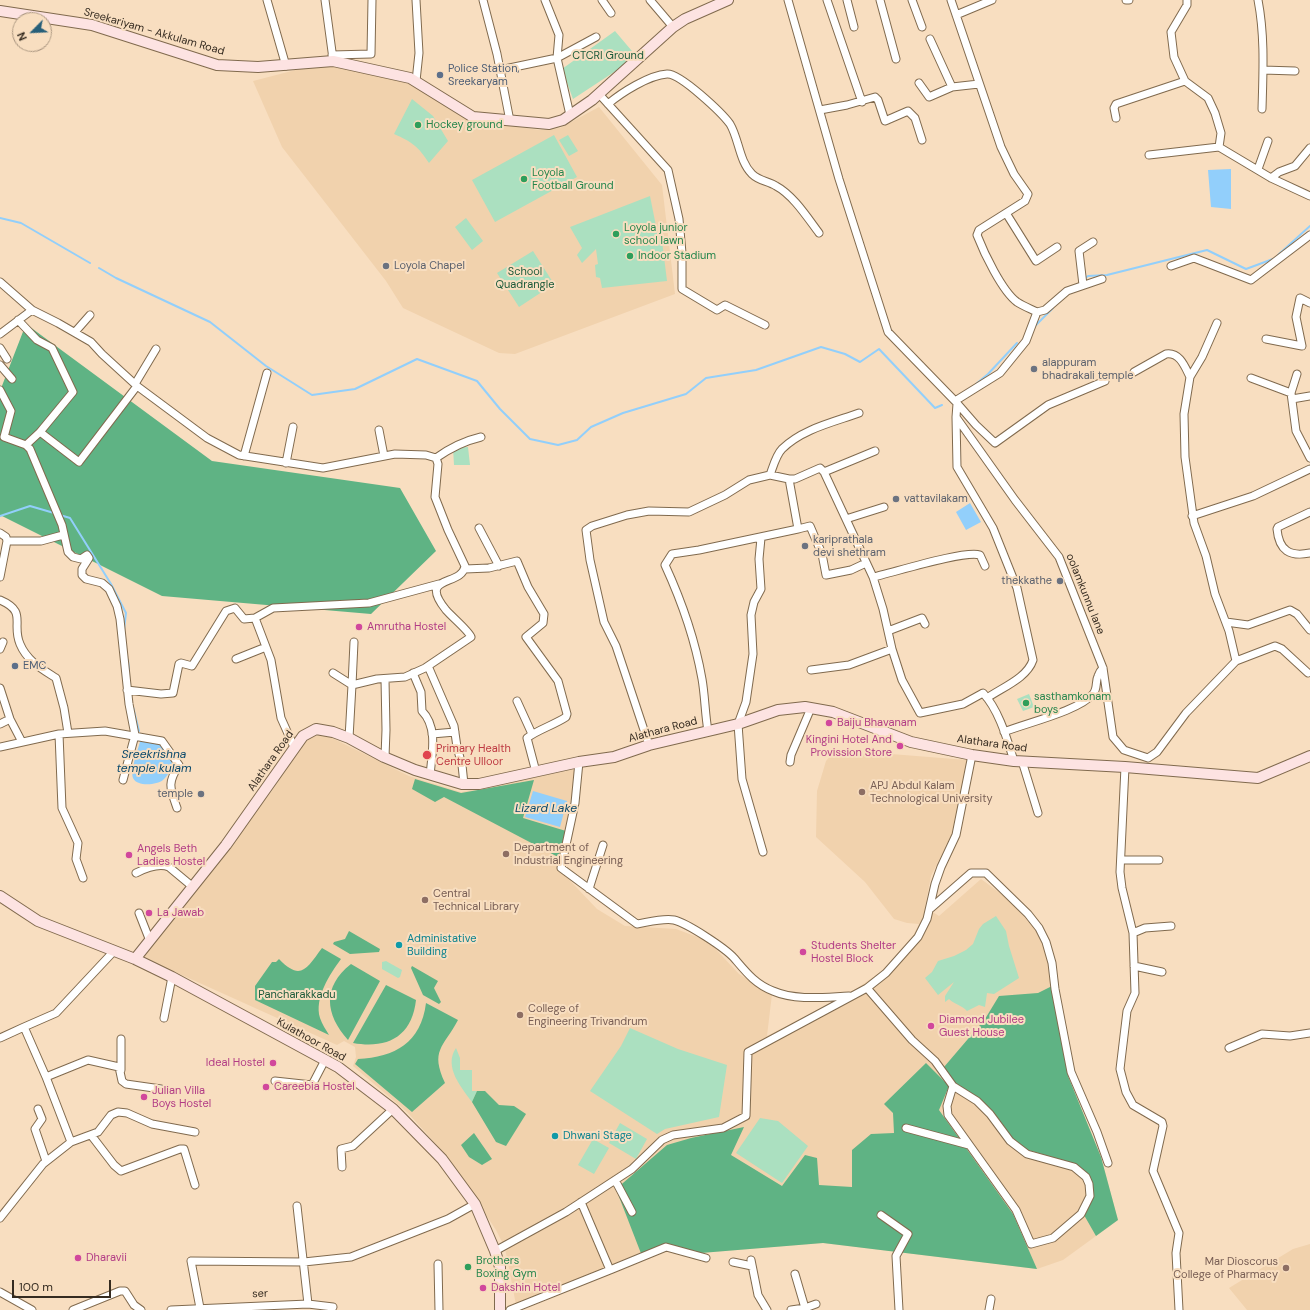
<!DOCTYPE html>
<style>
body{margin:0}
#map{position:relative;width:1310px;height:1310px;overflow:hidden;background:#f8dec0;font-family:"DM Sans",sans-serif}
canvas{display:block}
.north{position:absolute;left:12px;top:12px;width:40px;height:40px;box-sizing:border-box;background:#f8dec0;border:1px solid #aa9680;border-radius:50%;rotate:246deg;font-size:11px;font-weight:700;line-height:16px;text-align:center;color:#352b20}
.north::after{content:'';display:block;margin:auto;width:14px;height:18px;background:#275f79;clip-path:polygon(50% 0,100% 100%,50% 72%,0 100%)}
.scale{position:absolute;left:12px;top:1280px;width:99px;height:18px;box-sizing:border-box;border:2px solid #352b20;border-top:0;padding-left:5px;font-size:12px;line-height:14px;white-space:nowrap;color:#352b20;-webkit-text-stroke:3px #f8dec0;paint-order:stroke}
</style>
<div id="map">
<canvas width="1310" height="1310"></canvas>
<div class="north">N</div>
<div class="scale">100 m</div>
</div>
<script>
const ctx = document.querySelector('canvas').getContext('2d');
ctx.lineJoin = 'round';
function fill(path, color) { ctx.fillStyle = color; ctx.fill(path, 'evenodd'); }
function stroke(path, color, width, dash) { ctx.strokeStyle = color; ctx.lineWidth = width; ctx.lineCap = dash ? 'butt' : 'round'; ctx.setLineDash(dash || []); ctx.stroke(path); }
function label(font, color, halo, rows, align = 'center') {
  ctx.font = font + ' "DM Sans",sans-serif'; ctx.lineWidth = 4; ctx.setLineDash([]); ctx.textBaseline = 'middle'; ctx.strokeStyle = halo; ctx.fillStyle = color; for (const [text, x, y, turn = 0] of rows) {
    ctx.save(); ctx.translate(x, y); ctx.rotate((+turn || 0) * Math.PI / 180); ctx.textAlign = isNaN(turn) ? turn : align; if (halo) ctx.strokeText(text, 0, 0); ctx.fillText(text, 0, 0); ctx.restore();
  }
}
fill(new Path2D(`
 M340,63L411,82L474,120L539,130L560,128L599,107L662,185L675,294L515,354L499,353L403,308L386,281L282,147L253,81L315,65Z
 M324,734L409,776L461,792L576,769L569,829L558,868L597,909L625,926L676,929L708,941L739,974L772,994L767,1036L850,993L885,969L912,938L919,924L907,923L894,919L865,882L816,837L817,791L826,761L832,754H891L967,760L955,828L931,876L925,907L939,916L981,879L1008,899L1036,930L1047,955L1068,1076L1101,1157L1118,1220L1063,1260L1037,1269L823,1243L701,1253L666,1244L517,1310L505,1248L496,1230L446,1155L407,1112L353,1066L356,1057L355,1047L344,1041L337,1045L142,957L272,791L302,744L312,737Z
 M1310,1244V1310H1247L1229,1288L1293,1249Z`), '#f1d2ad');
fill(new Path2D(`
 M615,31L637,57L573,99L562,69Z
 M412,99L433,116L448,141L429,163C418,146 412,142 394,134Z
 M554,135L577,177L495,222L472,180Z
 M568,135L578,151L569,156L559,140Z
 M650,196L659,241H662L667,281L602,288L600,278L596,277L595,265L598,264L596,249L582,263L577,255L582,248L570,227Z
 M466,218L483,241L472,250L455,227Z
 M533,251L554,284L519,307L497,273Z
 M468,447L470,465H454L453,448Z
 M1029,694L1034,707L1023,711L1017,699Z
 M996,916L1006,931L1009,946L1019,978L994,994L987,993L985,1007L979,1005L967,1011C962,1005 955,1005 949,999L945,1002V996L954,982L938,995L925,978L932,972L938,961L954,956L966,950L973,944L979,929L983,924Z
 M386,961L402,970L400,977L398,978L382,969V962Z
 M630,1028L678,1049L727,1065L719,1117L665,1129L657,1134L590,1091L621,1046Z
 M456,1048L460,1058V1070H472V1091H477L472,1102C462,1088 443,1067 456,1048Z
 M760,1118L778,1121L808,1146L782,1183L736,1153Z
 M620,1123L647,1139L636,1159L609,1143Z
 M593,1139L609,1148L594,1174L578,1165Z`), '#abe0c0');
fill(new Path2D(`
 M26,324L212,461L400,488L436,551L371,614L162,596L0,515V391Z
 M415,779L461,793L534,780L523,818L566,831L558,857L444,797L435,802L412,789Z
 M349,931L380,949L379,952L350,954L333,944L334,942L345,939Z
 M322,948L341,959C330,974 314,998 320,1018C322,1024 326,1030 329,1035L255,1000V986L272,962H276L279,959C301,982 307,968 322,948Z
 M351,964L380,981L348,1040C325,1014 322,987 351,964Z
 M412,966L438,981L434,988L441,1002L439,1004L423,995L411,968Z
 M386,985L416,1000C412,1037 387,1049 353,1043Z
 M1052,986L1068,1076L1101,1157L1118,1220L1096,1236L1084,1215L1094,1195L1092,1181L1076,1164L1028,1150L1011,1137L956,1084L944,1067L985,1019L999,996L1038,993Z
 M426,1003L458,1020C443,1048 430,1050 445,1083L412,1112L355,1064L358,1059C395,1057 421,1043 426,1003Z
 M926,1063L949,1086L939,1110L1013,1214L1037,1269L823,1243L701,1253L666,1244L642,1256L616,1189L667,1145L691,1138L744,1127L731,1155L782,1186L805,1155L817,1158L819,1185L852,1187V1150L871,1134L894,1133L893,1113L884,1104Z
 M477,1091H485L499,1105L514,1106L526,1114L506,1146L496,1142L472,1102Z
 M474,1133L492,1159L482,1165L469,1157L461,1145Z`), '#5fb384');
fill(new Path2D(`
 M1231,169V209L1211,207L1208,170Z
 M970,503L981,522L966,530L956,512Z
 M151,737L174,754L176,762C172,767 168,776 163,780C157,785 137,787 133,778C130,770 139,747 141,738Z
 M533,791L567,801L560,827L525,817Z`), '#92cffb');
stroke(new Path2D(`
 M0,218L21,223L90,263
 M1278,255L1310,226
 M99,268L116,278L210,322L266,366L312,395L355,389L417,359L477,381L500,409L530,439L558,445L577,440L591,427L623,413L686,394L706,378L756,370L821,347L845,354L860,362L879,349L935,408L942,405
 M1084,279L1088,276L1107,275L1207,250L1246,269L1273,259
 M1035,326L1053,308
 M976,384L988,374L1017,343
 M60,515L70,518L111,584L126,613L124,630
 M0,516L30,506L54,513
 M128,660L129,669
 M133,707L139,731`), '#92cffb', 2);
const street = new Path2D(`
 M267,0L286,66
 M325,0L333,59
 M483,0L497,54L510,121
 M545,0L559,35L557,58L570,115
 M602,0L611,13
 M650,0L673,27
 M788,0L839,179L888,332L955,401L1000,373L1026,341L1037,312C1031,309 1023,306 1017,302C1002,291 984,253 977,235L979,230L1025,201L1028,194L1014,174L1001,147L951,0
 M827,0L862,102
 M847,0L854,27
 M880,0L896,59
 M912,0L922,27
 M1126,0H1129
 M1187,0V5L1171,32L1174,57L1185,81L1208,98L1215,113L1221,133L1219,147L1271,178L1310,196
 M1258,0C1265,36 1263,73 1262,109
 M956,15L992,0
 M930,39L952,87
 M332,55L371,54L372,0
 M500,70L557,58L596,37
 M1263,70L1295,71
 M416,81L419,53L416,0
 M919,83L929,97L952,87L979,84
 M599,94L668,170L679,219L682,253V289L717,310L725,305L765,325
 M608,104C621,93 649,75 667,74C680,73 722,113 730,124C739,139 739,161 752,174C759,181 768,181 776,186C793,195 807,217 819,233
 M820,110L847,105L875,97L878,100L885,121L908,111L915,118L922,140
 M1116,118L1114,108L1116,104L1185,81
 M1149,155L1219,147
 M1258,169L1268,141
 M1271,178L1279,172L1295,166L1310,148
 M1006,213L1036,261L1057,247
 M1171,266L1194,258L1251,280L1310,235
 M0,282L32,310L58,323L91,342L102,354L137,386L207,438L239,455L323,468L395,454L426,455L436,458
 M1083,285L1079,251L1093,242
 M1037,312L1045,310L1067,291L1102,279
 M18,320L37,340L52,348L73,392L40,432L26,445
 M75,332L90,315
 M0,334L32,310
 M1266,339L1302,346L1296,317L1300,298L1310,303
 M0,348L7,359
 M0,365L12,379
 M1134,372L1166,354C1180,352 1185,367 1190,377
 M1297,374L1291,393L1296,431L1310,458
 M1251,378L1291,393
 M135,384L156,349
 M0,390L11,411L4,437L26,445L30,449L62,525L68,552L73,557L81,559L87,555L89,558L82,569V575L86,579L102,583L109,589L117,606L120,619L129,704L135,735L123,780
 M1292,399L1310,396
 M956,402L976,425L995,443L1048,405L1105,381
 M957,404L956,417L1015,500L1059,557L1103,668L1113,737L1124,750L1148,758L1157,752L1186,713L1236,661L1229,631L1215,594L1206,556L1194,523L1185,457L1184,414L1190,377L1202,357L1217,323
 M956,417L957,467L993,528L1017,588L1033,660C1027,678 1003,687 987,698
 M379,430L384,456
 M40,432L79,462L137,386
 M875,451L824,472L873,577L883,609L892,649
 M244,456L267,373
 M436,458C450,448 464,441 481,437
 M286,463L293,427
 M770,475C773,467 776,455 782,449C802,429 834,422 859,413
 M1310,512L1278,527L1277,529C1279,551 1290,557 1310,553
 M1192,516L1253,496L1310,469
 M846,519L884,507
 M479,528L499,566
 M798,529L810,526L822,554L826,575L851,570L866,563
 M0,533L6,537L7,541L0,577
 M761,538L759,559L761,589L754,602L751,615L753,654L746,702L738,724L742,779L763,852
 M7,541H41L63,535
 M465,569L489,568L517,561L528,587L544,614L543,623L526,637L558,681L567,714L566,717C554,725 537,730 527,738L536,772
 M873,577C892,573 964,550 980,555L985,566
 M0,600C28,612 11,623 20,644C27,661 42,669 56,678L64,708L68,733
 M1226,622L1248,625L1290,610L1297,614L1310,630
 M888,631L922,618L925,624
 M0,649L3,642
 M236,659L266,647
 M1236,661L1275,646L1282,649L1308,673
 M428,666L454,726L457,747L462,765L464,784
 M811,670L849,665L892,649L902,680L920,713L963,704L983,693C999,710 1007,739 1014,761
 M333,673L352,685L354,642
 M413,673L421,692L422,711C438,727 432,754 430,775
 M0,688L10,719L22,742
 M127,690L161,694L173,693L179,664L181,663L192,666L226,611L235,608L244,619L255,618
 M517,701L532,734
 M0,724L10,719
 M708,731C705,714 705,696 702,679C695,639 682,602 665,565L672,554L699,550L798,529L789,479
 M1004,732C1026,723 1079,711 1093,694C1098,688 1095,682 1098,676C1099,673 1101,670 1103,668
 M59,734L62,808L78,843L76,859L83,878
 M432,734L455,732
 M349,738L352,685L377,679L405,677L425,668L471,637C469,631 452,617 446,610C417,574 462,587 465,566L448,530L435,497L438,464L436,458
 M649,745L616,646L604,622L590,560L586,530L592,526L627,515L649,511L689,512L725,495L749,480L770,475L789,479H795L820,468L824,472
 M0,747L59,734L105,731L162,741L179,765C167,783 170,788 177,808
 M294,747L281,718L271,660L255,618L273,608L369,603L439,584
 M385,757L386,730L385,679
 M1022,761L1038,813
 M579,762L575,803L561,868L637,924C649,922 663,918 674,920C687,923 725,948 734,958C746,972 755,984 773,991C796,1001 825,997 849,996
 M790,762L791,755L811,708
 M1125,767L1120,872L1122,888L1133,933L1135,993L1127,1011L1120,1069L1126,1092L1133,1105L1162,1122L1163,1126L1153,1171L1179,1233L1176,1253L1179,1310
 M1121,860H1159
 M136,873C146,868 159,863 169,867L193,887
 M589,889L603,845
 M931,908L971,873H986L1028,914L1039,928L1046,942L1052,963L1055,989L1071,1072L1097,1132L1108,1163
 M139,913L150,941
 M1133,933L1145,928L1171,926
 M114,951L56,1013L24,1027L46,1077L88,1060L119,1067L122,1081L126,1084L161,1089
 M1134,966L1162,972
 M867,988L912,1040L935,1061L953,1086L977,1101L990,1114L1010,1141L1027,1154L1074,1167L1086,1177L1089,1184L1090,1196L1081,1214L1053,1238L1031,1244L1016,1210L948,1115L947,1106L953,1086
 M164,1018L172,977
 M0,1038L24,1027
 M1229,1048L1262,1034L1290,1036L1310,1033
 M121,1070V1039
 M275,1081L312,1085L325,1060
 M38,1109L42,1119L35,1129L46,1161
 M906,1128L969,1145
 M91,1135L114,1165L121,1171L180,1149H184L195,1185
 M71,1142L98,1132L111,1115L118,1112L127,1113L152,1124L195,1132
 M342,1167L341,1149L353,1146L393,1109
 M615,1180L632,1212
 M881,1215L908,1234L896,1256L899,1310
 M0,1218L43,1164L71,1142L46,1077
 M495,1251L566,1212L632,1169L662,1140L673,1135L723,1128L746,1116L748,1052L867,988L886,973L918,937L927,919L935,884L941,867L956,835L972,755
 M751,1260L758,1295L767,1310
 M733,1262L752,1266
 M438,1264L439,1310
 M610,1270L666,1247L706,1258
 M0,1292L32,1310
 M308,1304L333,1307
 M200,1308L191,1261L304,1262L351,1257L448,1219L475,1204
 M805,1308L816,1304
 M73,1310L120,1291H125L134,1305L141,1310
 M171,1310L308,1304L297,1206
 M510,1310L610,1270L581,1202
 M791,1310L805,1308L795,1274
 M989,1310L991,1299`);
const secondary = new Path2D(`
 M0,11L92,25L217,65L258,67L333,61L410,78L473,117L549,124L563,120L592,100L673,27L685,19L728,0
 M0,896L38,921L135,959L172,977L338,1067L393,1109L442,1159L475,1204L495,1251L500,1267V1310
 M135,959L226,845L303,736L316,729L333,732L349,738L384,757L415,770L462,784H479L579,762L614,757L649,745L738,724L778,710L805,707L833,712L911,742L972,755L1014,761L1125,767L1258,778L1310,756`);
stroke(street, '#806a4e', 9);
stroke(secondary, '#806a4e', 12);
stroke(street, '#fff', 7);
stroke(secondary, '#fde3e2', 10);
for (const [x, y, r, color] of [
 [440,75,4,"#5c6f8a"],
 [418,125,4,"#2e9e5b"],
 [524,179,4,"#2e9e5b"],
 [616,234,4,"#2e9e5b"],
 [630,256,4,"#2e9e5b"],
 [386,266,4,"#6b7280"],
 [1034,369,4,"#6b7280"],
 [896,499,4,"#6b7280"],
 [805,546,4,"#6b7280"],
 [1060,581,4,"#6b7280"],
 [359,627,4,"#d1479c"],
 [15,666,4,"#5c6f8a"],
 [1026,703,4,"#2e9e5b"],
 [829,723,4,"#d1479c"],
 [900,746,4,"#d1479c"],
 [427,755,5,"#e0444e"],
 [862,792,4,"#8d6e63"],
 [201,794,4,"#6b7280"],
 [506,854,4,"#8d6e63"],
 [129,855,4,"#d1479c"],
 [425,900,4,"#8d6e63"],
 [149,913,4,"#d1479c"],
 [399,945,4,"#0f9aa8"],
 [803,952,4,"#d1479c"],
 [520,1015,4,"#8d6e63"],
 [931,1026,4,"#d1479c"],
 [273,1063,4,"#d1479c"],
 [266,1087,4,"#d1479c"],
 [144,1097,4,"#d1479c"],
 [555,1136,4,"#0f9aa8"],
 [78,1258,4,"#d1479c"],
 [468,1267,4,"#2e9e5b"],
 [1286,1268,4,"#8d6e63"],
 [483,1288,4,"#d1479c"]
]) { const dot = new Path2D(); dot.arc(x, y, r, 0, 2 * Math.PI); ctx.fillStyle = color; ctx.fill(dot); stroke(dot, '#f8dec0', 1.5); }
label('11px', '#352b20', '#f8dec0', [
 ["Sreekariyam - Akkulam Road",154,32,16],
 ["oolamkunnu lane",1085,594,68],
 ["Alathara Road",663,730,-15],
 ["Alathara Road",992,744,8],
 ["Alathara Road",271,761,-55],
 ["Kulathoor Road",311,1040,29],
 ["ser",260,1294,-2]
]);
label('11px', '#1b5a3a', '#f8dec0', [
 ["CTCRI Ground",608,56],
 ["School",525,272],
 ["Quadrangle",525,285],
 ["Pancharakkadu",297,995]
]);
label('11px', '#4e5e75', '#f8dec0', [
 ["Police Station,",448,69],
 ["Sreekaryam",448,82],
 ["EMC",23,666]
], 'left');
label('11px', '#27864d', '#f8dec0', [
 ["Hockey ground",426,125],
 ["Loyola",532,173],
 ["Football Ground",532,186],
 ["Loyola junior",624,228],
 ["school lawn",624,241],
 ["Indoor Stadium",638,256],
 ["sasthamkonam",1034,697],
 ["boys",1034,710],
 ["Brothers",476,1261],
 ["Boxing Gym",476,1274]
], 'left');
label('11px', '#5b616d', '#f8dec0', [
 ["Loyola Chapel",394,266],
 ["alappuram",1042,363],
 ["bhadrakali temple",1042,376],
 ["vattavilakam",904,499],
 ["kariprathala",813,540],
 ["devi shethram",813,553],
 ["thekkathe",1052,581,"right"],
 ["temple",193,794,"right"]
], 'left');
label('11px', '#b23c85', '#f8dec0', [
 ["Amrutha Hostel",367,627],
 ["Baiju Bhavanam",837,723],
 ["Kingini Hotel And",892,740,"right"],
 ["Provission Store",892,753,"right"],
 ["Angels Beth",137,849],
 ["Ladies Hostel",137,862],
 ["La Jawab",157,913],
 ["Students Shelter",811,946],
 ["Hostel Block",811,959],
 ["Diamond Jubilee",939,1020],
 ["Guest House",939,1033],
 ["Ideal Hostel",265,1063,"right"],
 ["Careebia Hostel",274,1087],
 ["Julian Villa",152,1091],
 ["Boys Hostel",152,1104],
 ["Dharavii",86,1258],
 ["Dakshin Hotel",491,1288]
], 'left');
label('11px', '#be3a42', '#f8dec0', [
 ["Primary Health",436,749],
 ["Centre Ulloor",436,762]
], 'left');
label('11px', '#785e54', '#f8dec0', [
 ["APJ Abdul Kalam",870,786],
 ["Technological University",870,799],
 ["Department of",514,848],
 ["Industrial Engineering",514,861],
 ["Central",433,894],
 ["Technical Library",433,907],
 ["College of",528,1009],
 ["Engineering Trivandrum",528,1022],
 ["Mar Dioscorus",1278,1262,"right"],
 ["College of Pharmacy",1278,1275,"right"]
], 'left');
label('11px', '#0d838f', '#f8dec0', [
 ["Administative",407,939],
 ["Building",407,952],
 ["Dhwani Stage",563,1136]
], 'left');
label('italic 12px', '#0a496c', '#f8dec0', [
 ["Sreekrishna",154,755],
 ["temple kulam",154,769],
 ["Lizard Lake",546,809]
]);
</script>
